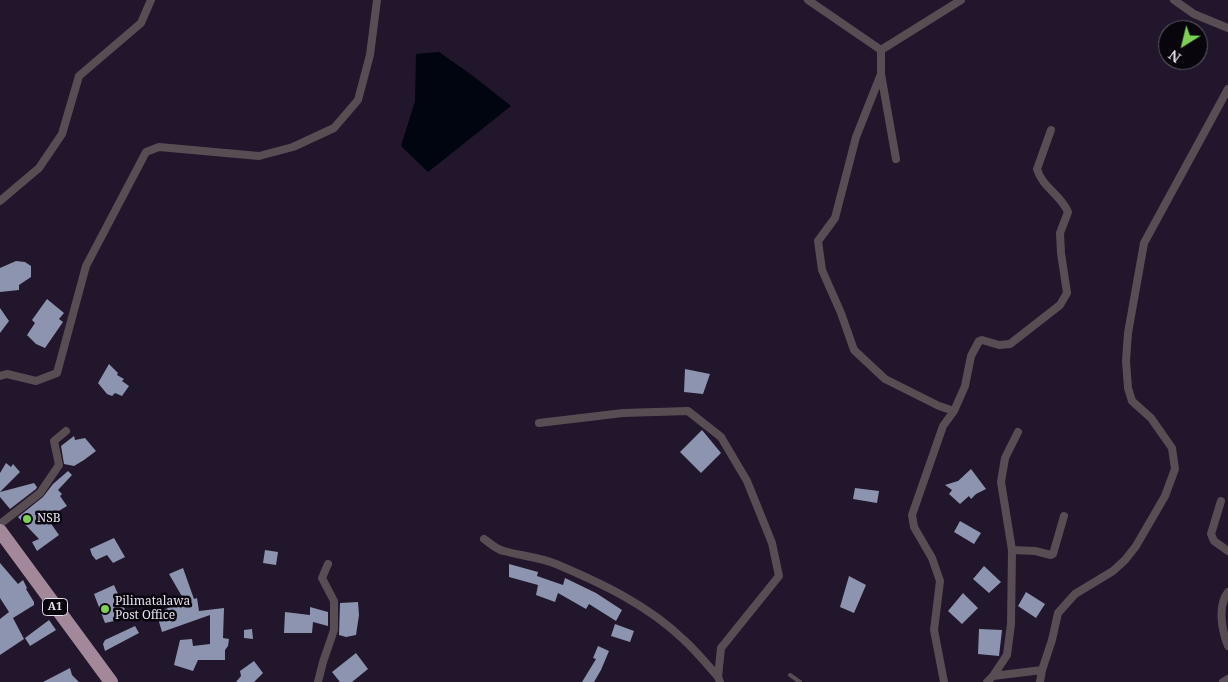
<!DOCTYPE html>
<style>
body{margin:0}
#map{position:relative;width:1228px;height:682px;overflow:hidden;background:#21162b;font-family:"Noto Serif",serif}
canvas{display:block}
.north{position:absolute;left:1158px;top:20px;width:50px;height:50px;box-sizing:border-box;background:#08050d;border:1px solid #625d68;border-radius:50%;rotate:216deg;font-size:14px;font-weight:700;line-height:20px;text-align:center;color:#e9e2f1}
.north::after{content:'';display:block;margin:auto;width:18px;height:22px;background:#7cd154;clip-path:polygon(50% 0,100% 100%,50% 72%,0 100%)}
</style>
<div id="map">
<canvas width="1228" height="682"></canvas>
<div class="north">N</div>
</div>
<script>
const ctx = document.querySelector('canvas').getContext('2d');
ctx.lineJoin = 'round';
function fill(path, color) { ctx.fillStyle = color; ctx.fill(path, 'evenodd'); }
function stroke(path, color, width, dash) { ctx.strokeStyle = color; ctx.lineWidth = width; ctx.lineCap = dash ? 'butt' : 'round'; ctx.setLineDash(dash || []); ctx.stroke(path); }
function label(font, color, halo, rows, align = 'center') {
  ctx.font = font + ' "Noto Serif",serif'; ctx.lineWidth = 5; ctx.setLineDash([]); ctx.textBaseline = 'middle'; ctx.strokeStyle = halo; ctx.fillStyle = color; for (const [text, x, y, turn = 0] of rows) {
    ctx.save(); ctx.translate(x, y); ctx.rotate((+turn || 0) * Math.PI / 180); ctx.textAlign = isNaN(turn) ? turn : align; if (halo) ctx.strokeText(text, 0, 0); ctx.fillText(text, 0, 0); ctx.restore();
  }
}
fill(new Path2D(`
 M439,52L473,76L511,106L428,172L401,146L415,101L416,54Z`), '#00050f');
fill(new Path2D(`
 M16,261L25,262L31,266V277L19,285V290L0,292V268Z
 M47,299L64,313L59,319L63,322L45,348L36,344L27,335L35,323L32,320Z
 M0,308L9,321L0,333Z
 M109,364L118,373L117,375L124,379L122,381L129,386L122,396L115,393L112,396L107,394L98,383Z
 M685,369L710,374L703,394L684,392Z
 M702,430L721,453L701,473L680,452Z
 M74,436L75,440L85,438L96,451L84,460L74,466L64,464L61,446Z
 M6,463L11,467L13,464L20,472L0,492V473Z
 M971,469L986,489L976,494L971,499L969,496L960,504L949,494L952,490L945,485L958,481Z
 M68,471L72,475L58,490L62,494L60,496L67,506L47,518L59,535L37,551L32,542L39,539L18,517L43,497L53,484Z
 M34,483L37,487L36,489L10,509L0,497V492Z
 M855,488L879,491L877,503L853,499Z
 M960,521L981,533L974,544L954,532Z
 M114,538L125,557L113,563L107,555L96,560L92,555L90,549Z
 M265,550L278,552L276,565L263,563Z
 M0,563L18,584L23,580L27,588L26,589L34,602V605L13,618L24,639L0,655V619L9,612L0,598Z
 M509,564L538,572L537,576L563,585L565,578L596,593L622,610L616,621L589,604L586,609L558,593L555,602L536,595L538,585L509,577Z
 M984,566L1001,582L989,593L973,579Z
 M183,568L194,599L197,598L199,611L224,608L223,638L229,639L228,646L225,650V660H198L193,671L174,665L180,640L192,639L193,646L210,644V615L162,632L157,615L158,613L184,600L169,574Z
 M849,576L866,585L854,613L840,607Z
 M114,585L126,612L114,621L105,623L94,594Z
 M1026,592L1045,604L1036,618L1018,606Z
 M963,593L978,608L962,624L948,611Z
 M358,602L359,615L356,635L346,637L339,635L340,603Z
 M310,607L328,612V626L313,622L312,633H284L285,612L310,615Z
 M49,620L56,630L30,646L25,638Z
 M615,624L634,631L630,642L611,636Z
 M135,626L139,633L105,651L103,644L105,640Z
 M252,629L253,639L244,638V630Z
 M979,629L1002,630L999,656L978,654Z
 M598,646L609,651L601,670L594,682H582L596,659L593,658Z
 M356,653L368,669L352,682H340L332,672Z
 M254,661L263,673L254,682H236L241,676L240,671Z
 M70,668L72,675L79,682H43Z`), '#8d94b0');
stroke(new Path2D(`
 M790,675L800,682`), '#594d54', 4);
stroke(new Path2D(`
 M808,0L881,50L961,0
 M1174,0L1194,14L1228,28
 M881,50V74L856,137L835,218L818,241L822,270L841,313L854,350L885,379L939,406L954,411
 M881,74L896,159
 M0,201L39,168L62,134L79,76L141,23L151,0
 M0,376L7,374L36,381L57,373L86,266L146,152L159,147L259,156L293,147L334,128L358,100L370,55L377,0
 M539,423L623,413L688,411L721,437L747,481L772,543L779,576L721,648L718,677L720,682
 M1221,501L1211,534L1214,541L1228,551
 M0,524L40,493L59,465L54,441L66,431
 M484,539C490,543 497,550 504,551C521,556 539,557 556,564C601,583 648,605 684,640C696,651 707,664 718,677
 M1012,550L1035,551L1051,555L1053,554L1064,516
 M1228,592C1217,606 1222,631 1228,646
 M993,676L1007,655L1011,624L1012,550L1001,482L1005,458L1018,432
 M318,682L323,662L334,630V601L322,578L328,564
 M944,682L934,630L940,581L932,558L914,527L912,515L943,426L954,411L965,386L971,356L979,341L982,340L999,345L1010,344L1060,305L1067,293L1061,253L1060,233L1068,212C1061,195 1042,187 1037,169L1051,130
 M987,682L993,676L1042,670L1052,640L1058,613L1075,594L1113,571L1125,560L1136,546L1165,496L1175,469L1172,448L1151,418L1132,401L1128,388L1126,361L1128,333L1144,243L1228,89
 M1040,682L1042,670
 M1223,682L1228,679`), '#594d54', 8);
stroke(new Path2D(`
 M0,531L111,682`), '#a28898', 14);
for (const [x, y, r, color] of [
 [27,519,5,"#7cd154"],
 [105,609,5,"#7cd154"]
]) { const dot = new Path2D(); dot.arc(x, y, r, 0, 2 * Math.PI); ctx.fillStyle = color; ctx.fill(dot); stroke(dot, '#08050d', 2); }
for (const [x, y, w] of [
 [55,607,25]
]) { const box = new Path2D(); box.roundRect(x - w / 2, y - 8.5, w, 17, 4); ctx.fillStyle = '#08050d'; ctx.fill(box); stroke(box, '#e9e2f1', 1); }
label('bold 11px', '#e9e2f1', null, [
 ["A1",55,607]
]);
label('12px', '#e9e2f1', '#08050d', [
 ["NSB",37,519],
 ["Pilimatalawa",115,602],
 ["Post Office",115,616]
], 'left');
</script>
